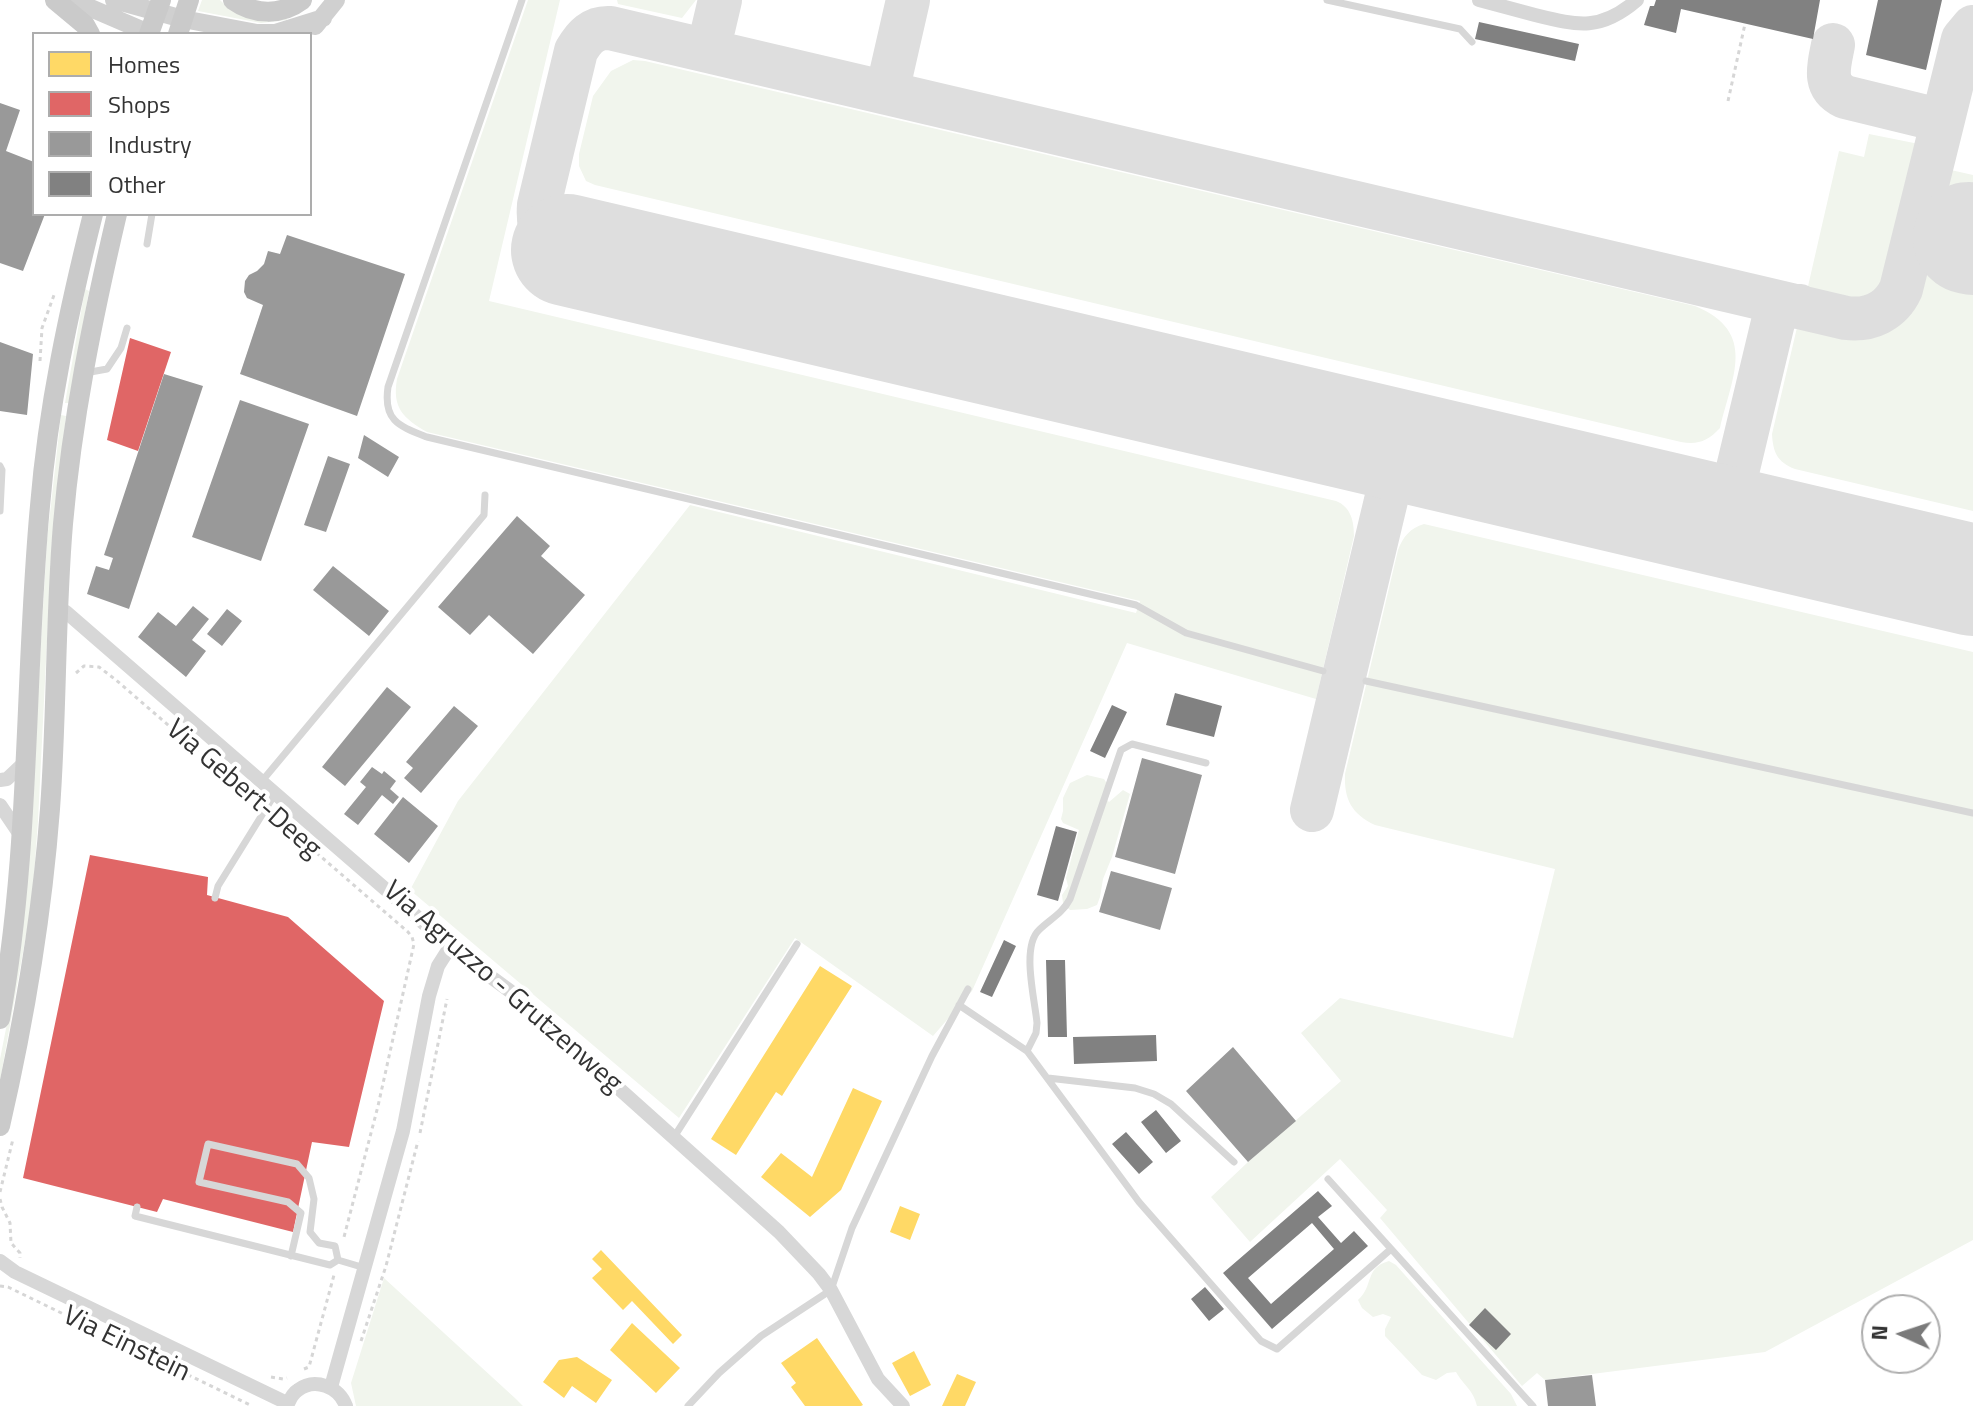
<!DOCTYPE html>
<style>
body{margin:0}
#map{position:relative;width:1973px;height:1406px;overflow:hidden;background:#fff;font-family:"Titillium Web",sans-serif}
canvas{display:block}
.legend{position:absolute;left:32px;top:32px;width:280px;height:184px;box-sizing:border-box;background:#fff;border:2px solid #adadad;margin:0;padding:10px 14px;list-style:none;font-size:24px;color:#333}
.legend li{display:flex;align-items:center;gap:16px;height:40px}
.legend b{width:40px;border:2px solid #adadad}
.north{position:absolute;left:1861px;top:1294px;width:80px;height:80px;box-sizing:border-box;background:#fff;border:2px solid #adadad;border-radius:50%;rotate:273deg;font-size:22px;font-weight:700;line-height:32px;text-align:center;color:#333}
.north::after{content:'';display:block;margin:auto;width:28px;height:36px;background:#7a7a7a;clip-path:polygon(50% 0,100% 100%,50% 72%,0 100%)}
</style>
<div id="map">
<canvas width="1973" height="1406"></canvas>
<ul class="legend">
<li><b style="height:22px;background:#ffd966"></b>Homes</li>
<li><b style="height:22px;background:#e06666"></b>Shops</li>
<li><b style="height:22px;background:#999"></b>Industry</li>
<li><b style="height:22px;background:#818181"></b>Other</li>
</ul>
<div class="north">N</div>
</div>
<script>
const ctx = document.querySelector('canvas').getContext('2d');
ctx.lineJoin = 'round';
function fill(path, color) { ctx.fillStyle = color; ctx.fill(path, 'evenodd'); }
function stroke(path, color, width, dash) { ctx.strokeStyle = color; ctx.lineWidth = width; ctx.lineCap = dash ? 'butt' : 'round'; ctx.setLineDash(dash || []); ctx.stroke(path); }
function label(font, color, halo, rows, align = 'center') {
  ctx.font = font + ' "Titillium Web",sans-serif'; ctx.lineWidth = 8; ctx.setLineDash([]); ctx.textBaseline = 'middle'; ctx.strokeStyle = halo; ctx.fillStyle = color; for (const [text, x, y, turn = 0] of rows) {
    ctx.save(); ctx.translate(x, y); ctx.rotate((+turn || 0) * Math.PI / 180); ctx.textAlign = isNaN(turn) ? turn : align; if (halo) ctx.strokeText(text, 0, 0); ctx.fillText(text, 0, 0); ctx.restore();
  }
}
fill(new Path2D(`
 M202,0H220C237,18 263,15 286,17L287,20L261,23L198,11Z
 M528,0H560L489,301L1336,501C1351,507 1354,521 1354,536L1316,699L1127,643L972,991L933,1036L795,938L679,1118L410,890L458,801L690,505L1136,613L1140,601L427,432C403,418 392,408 397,379Z
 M617,0H696L682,18L618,4Z
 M633,60L645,61L1695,306C1758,332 1732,377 1720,428C1708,441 1698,445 1681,442L595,185L586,181L579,166V154L593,96L611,71Z
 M1869,134L1924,145L1892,280C1866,322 1845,306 1806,295L1839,151L1864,157Z
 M1942,168L1973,175V511L1795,469C1777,462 1773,452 1772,434L1799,319C1832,327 1871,342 1899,314C1904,310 1907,303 1911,298Z
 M85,289L89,291L69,403H65Z
 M61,415L66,416L52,540L38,821L32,902L0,1081V1059L14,988L37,710L47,540Z
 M1424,524L1973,652V1240L1765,1352L1545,1380L1537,1373L1522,1386L1380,1218L1387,1210L1340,1159L1250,1242L1211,1197L1248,1162L1341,1081L1301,1033L1340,998L1513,1038L1555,869L1375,825C1352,814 1344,800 1345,774L1398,550C1403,537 1410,528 1424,524Z
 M1087,775L1104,779L1111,790L1107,800L1109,802L1123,790L1130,794L1112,857L1103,879L1100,897L1097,905L1087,909L1070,910L1063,903L1062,895L1068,886L1066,878L1079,830L1063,823L1061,819L1063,811V798L1070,783Z
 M1389,1261L1396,1265L1511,1394L1517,1406H1477C1473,1389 1464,1386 1456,1372L1447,1373L1436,1380L1422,1375L1385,1336V1329L1391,1317L1383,1314L1373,1317L1362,1308L1358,1300C1374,1286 1364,1268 1389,1261Z
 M384,1278L516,1399L523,1406H356L351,1383Z`), '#f1f5ed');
fill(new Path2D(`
 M820,966L852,986L782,1096L776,1092L736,1155L711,1139Z
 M853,1088L882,1101L841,1190L810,1217L761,1177L781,1153L812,1177Z
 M900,1206L920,1214L910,1240L890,1232Z
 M601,1250L682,1335L673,1344L632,1301L623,1310L592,1278L602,1269L592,1259Z
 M632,1323L680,1368L656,1393L610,1350Z
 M817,1338L863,1405L861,1406H805L791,1387L796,1383L781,1363Z
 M914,1351L931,1385L910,1396L892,1363Z
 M577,1357L612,1380L596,1403L572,1386L564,1398L543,1382L559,1360Z
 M957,1374L976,1382L965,1406H942Z`), '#ffd966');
fill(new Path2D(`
 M130,338L171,352L138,451L107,440Z
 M90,855L208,877L207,895L288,917L384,1001L349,1147L312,1142L293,1232L163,1199L157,1212L23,1178Z`), '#e06666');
fill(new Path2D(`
 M0,103L20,110L6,151L34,162V214H45L23,271L0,263Z
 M287,235L405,274L357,416L240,374L263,305L247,298L244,292L245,281L249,275L257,271L264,264L268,251L280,254Z
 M0,342L33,354L27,415L0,411Z
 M164,374L203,386L129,609L87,594L96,566L109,570L113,558L104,555Z
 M240,400L309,424L261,561L192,537Z
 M364,435L399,457L388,477L358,458Z
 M328,456L350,464L326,532L304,525Z
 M517,516L550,546L541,556L585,595L533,654L489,615L470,635L438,607Z
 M333,566L389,611L369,636L313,590Z
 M193,606L209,619L192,640L206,651L186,677L138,637L158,612L176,626Z
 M227,609L242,621L222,646L207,634Z
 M387,687L411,707L345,786L322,767Z
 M454,706L478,726L421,793L404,778L413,768L406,762Z
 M1142,758L1202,775L1175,874L1115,857Z
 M372,767L382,774L384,771L396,781L390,789L399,797L393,804L382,795L358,825L344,814L366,787L360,782Z
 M403,797L438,826L409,863L374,834Z
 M1111,871L1172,888L1160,930L1099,912Z
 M1233,1047L1296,1121L1248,1162L1186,1091Z
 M1592,1375L1596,1406H1548L1545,1380Z`), '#999');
stroke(new Path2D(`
 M1833,45C1829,66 1822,86 1845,97L1931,118L1939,124V134
 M708,51L720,0
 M887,92L908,0
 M1917,226L1969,238
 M567,250C543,242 537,230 539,205L576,51C584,37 593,27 610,28L1846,318C1870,321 1891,311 1901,289L1963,39L1973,27
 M1734,485C1733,515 1748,522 1773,533
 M1673,510C1702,512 1719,515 1734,485L1775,314C1781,306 1789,305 1799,306
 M1312,810L1399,446`), '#dedede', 44);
stroke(new Path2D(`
 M1969,238L1973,239
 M567,250L1973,580`), '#dedede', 112);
fill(new Path2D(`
 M1656,0H1820L1813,39L1681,9L1676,33L1644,25L1650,6H1654Z
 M1878,0H1942L1926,70L1866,55Z
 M1479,22L1579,44L1575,61L1475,39Z
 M1175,693L1222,706L1214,737L1166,725Z
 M1112,705L1127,712L1105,758L1090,751Z
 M1056,826L1077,832L1058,901L1037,895Z
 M1004,940L1016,946L992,997L980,992Z
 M1046,960H1065L1067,1037H1048Z
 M1156,1035L1157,1061L1074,1064L1073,1037Z
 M1156,1110L1181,1141L1166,1153L1141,1122Z
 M1126,1132L1153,1162L1139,1174L1112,1144Z
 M1318,1191L1332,1206L1318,1217L1341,1243L1354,1231L1368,1246L1272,1329L1223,1273ZM1312,1223L1334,1249L1271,1304L1248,1278Z
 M1205,1287L1224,1309L1209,1321L1191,1299Z
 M1485,1308L1511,1334L1496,1350L1469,1325Z`), '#818181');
stroke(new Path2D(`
 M1728,101L1745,24
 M40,361L42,328L54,295
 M76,673L84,666L99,667L116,680L256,801
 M274,816L408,932L412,937L414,944L378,1106L344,1237
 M420,1133L447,999
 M0,1192L13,1139
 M0,1199L2,1207L10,1223L11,1243L20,1253V1258
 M0,1286L8,1287L252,1406
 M361,1341L386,1266L418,1141
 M304,1369L309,1367L334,1275
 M271,1377L283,1379L287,1378`), '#d6d6d6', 3, [4, 4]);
stroke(new Path2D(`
 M522,0L388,387C383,421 399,426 427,437L1136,605L1186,633L1323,671
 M1327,0L1451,27L1460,29L1472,42
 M147,244L152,214
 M85,373L107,369L121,348L127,328
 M0,466L2,470L0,511
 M1366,681L1973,813
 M262,781L484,515L485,495
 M215,898L218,886L275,794
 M959,1005L1027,1051L1139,1202L1261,1341L1277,1349L1391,1249
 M1027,1051L1036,1033L1037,1023C1035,1000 1021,947 1039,930C1050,919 1062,914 1070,899L1121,750L1132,744L1206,763
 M1048,1078L1135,1088L1154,1094L1171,1104L1234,1162
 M674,1137L797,944
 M1328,1179L1533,1406
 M137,1207L135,1216L330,1265L338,1260L365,1268
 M291,1256L301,1213L288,1202L199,1182L208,1144L297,1164L309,1178L314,1199L310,1232L319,1243L335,1246L338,1260
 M688,1406L719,1373L761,1336L831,1290L852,1228L932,1056L968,989`), '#d7d7d7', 7);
stroke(new Path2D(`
 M1479,0C1498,5 1517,10 1535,15C1579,26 1601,31 1637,0
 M57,611L66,612L406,907L450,947L510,991L779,1232L819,1274L831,1290L878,1379L903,1406
 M0,780L7,779L25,762
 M0,805L21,836
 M0,1261L15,1272L287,1403
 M331,1387L403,1131L429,996L438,966L450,947
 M287,1406C289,1401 293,1393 298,1390C315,1377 339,1387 346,1406`), '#d7d7d7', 14);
stroke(new Path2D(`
 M72,0L151,34
 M114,0L183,19L257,33H275L323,18
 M315,26L336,0`), '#d0d0d0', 18);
stroke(new Path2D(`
 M55,0L85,25L90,34
 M233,0C254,15 281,16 302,0
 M149,34L161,0
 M178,34L189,0
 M0,1019C31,850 24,676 40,506C48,407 69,310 93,214
 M0,1126C24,1022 42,915 50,809C57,714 55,619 63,524C72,419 93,316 117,214`), '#cacaca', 20);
label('28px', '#333', '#fff', [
 ["Via Gebert-Deeg",243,790,41],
 ["Via Agruzzo - Grutzenweg",502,988,41],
 ["Via Einstein",126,1345,26]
]);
</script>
